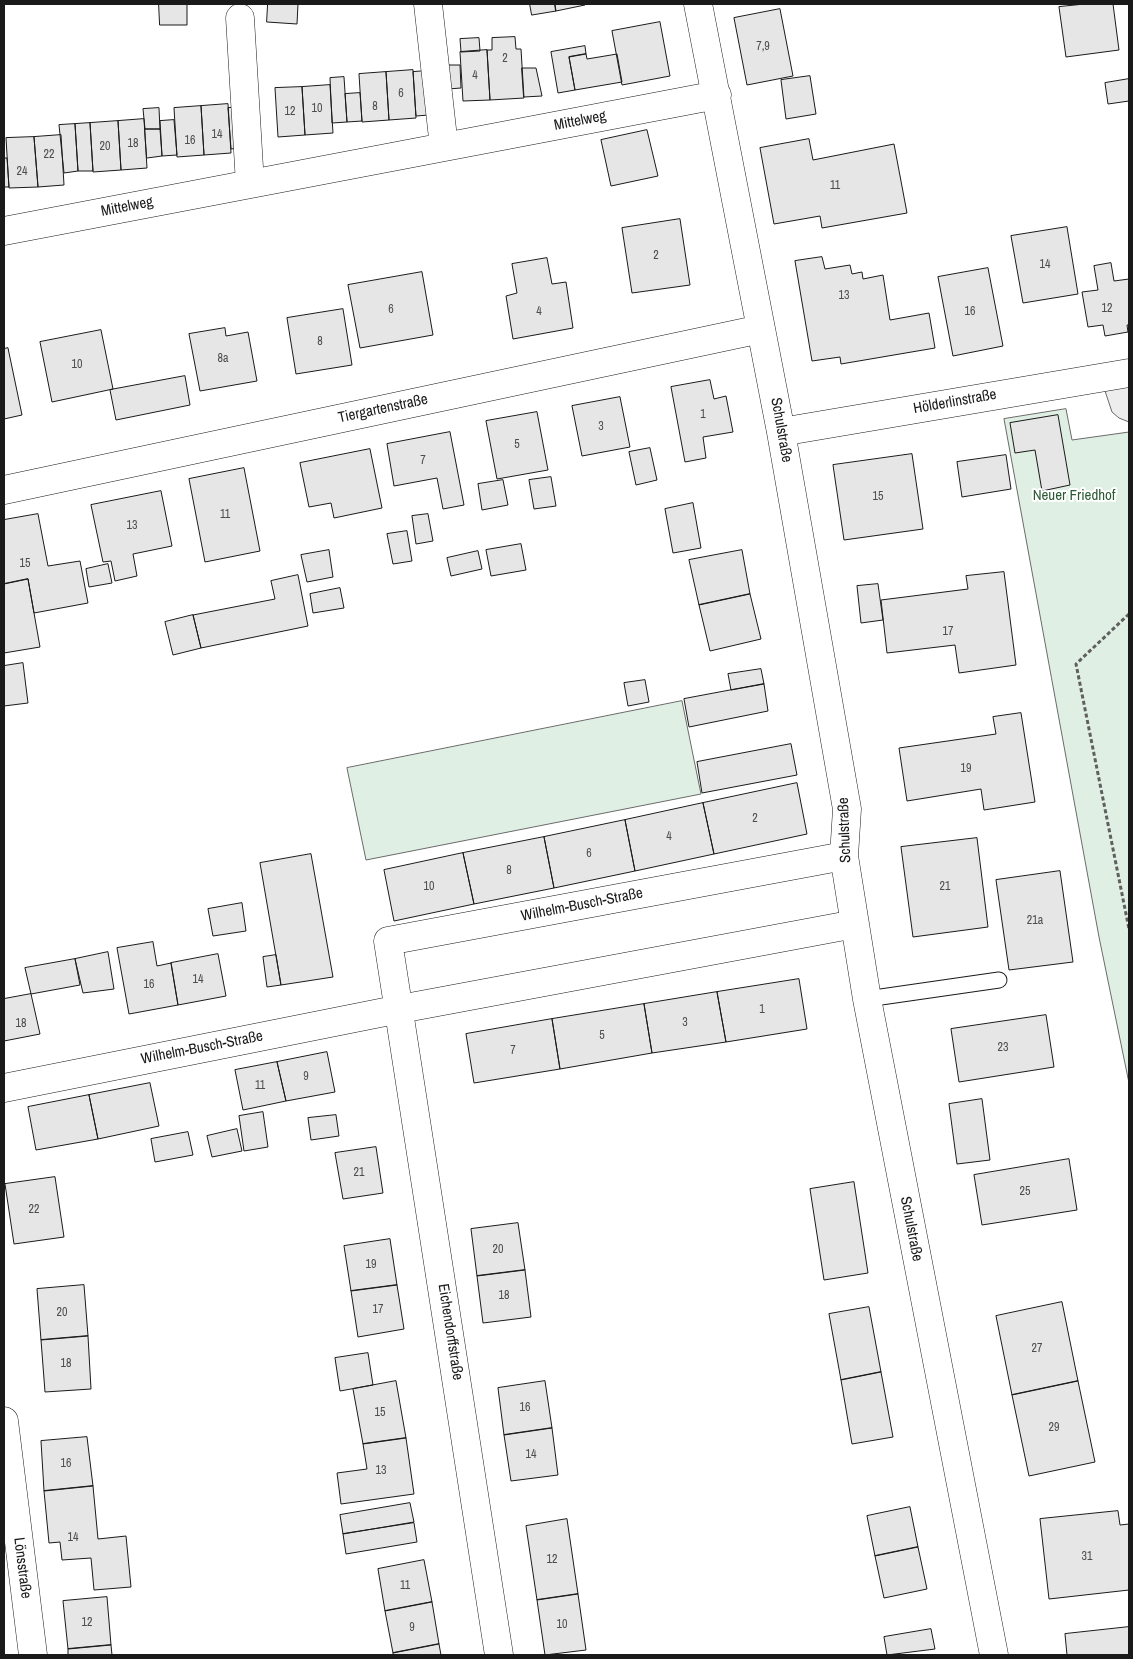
<!DOCTYPE html>
<meta charset="utf-8">
<style>
body{margin:0}
#map{position:relative;width:1133px;height:1659px;overflow:hidden;background:#fff;font-family:"Archivo Narrow",sans-serif}
canvas{display:block}
.frame{position:absolute;inset:0;border:5px solid #1a1a1a;pointer-events:none}
</style>
<div id="map">
<canvas width="1133" height="1659"></canvas>
<div class="frame"></div>
</div>
<script>
const ctx = document.querySelector('canvas').getContext('2d');
ctx.lineJoin = 'round';
function fill(path, color) { ctx.fillStyle = color; ctx.fill(path, 'evenodd'); }
function stroke(path, color, width, dash) { ctx.strokeStyle = color; ctx.lineWidth = width; ctx.lineCap = dash ? 'butt' : 'round'; ctx.setLineDash(dash || []); ctx.stroke(path); }
function label(font, color, halo, rows, align = 'center') {
  ctx.font = font + ' "Archivo Narrow",sans-serif'; ctx.lineWidth = 4; ctx.setLineDash([]); ctx.textBaseline = 'middle'; ctx.strokeStyle = halo; ctx.fillStyle = color; for (const [text, x, y, turn = 0] of rows) {
    ctx.save(); ctx.translate(x, y); ctx.rotate((+turn || 0) * Math.PI / 180); ctx.textAlign = isNaN(turn) ? turn : align; if (halo) ctx.strokeText(text, 0, 0); ctx.fillText(text, 0, 0); ctx.restore();
  }
}
const green = new Path2D(`
 M1066,409L1072,440L1129,432V1083L1099,937L1004,419Z
 M682,701L701,794L366,860L347,768Z`);
fill(green, '#e0efe3');
stroke(green, '#6a6a6a', 1);
const parking = new Path2D(`
 M1129,381V422L1119,418L1112,412L1103,385Z`);
fill(parking, '#ededed');
stroke(parking, '#6a6a6a', 1);
const building = new Path2D(`
 M159,4H187V25H160Z
 M268,4H298L297,24L267,22Z
 M530,4H555L556,11L532,15Z
 M555,4H585V5L556,11Z
 M1085,4H1113L1119,50L1066,57L1059,7Z
 M780,9L793,76L747,85L734,18Z
 M660,22L670,76L622,85L612,31Z
 M515,37L516,49H521L524,98L490,100L487,50H492V38Z
 M479,38L480,51L461,52L460,39Z
 M585,46L586,54L569,57L575,90L558,93L551,52Z
 M487,50L490,100L463,101L460,52Z
 M586,54L587,59L617,54L622,82L575,90L569,57Z
 M447,65H460L461,88L448,89Z
 M522,68H536L542,96L524,97Z
 M413,70L416,118L389,120L386,72Z
 M426,71L429,115L416,116L413,72Z
 M386,72L389,120L362,122L359,74Z
 M810,76L816,114L786,119L781,80Z
 M344,77L347,122L332,123L330,78Z
 M1129,79V101L1108,104L1105,83Z
 M330,85L333,133L305,135L302,87Z
 M302,87L305,135L278,137L275,88Z
 M360,93L362,121L347,122L345,94Z
 M228,104L231,153L204,155L201,106Z
 M201,106L204,155L177,157L174,108Z
 M243,107L246,147L231,149L228,108Z
 M159,108L160,129H145L143,109Z
 M144,119L147,168L121,170L118,121Z
 M174,120L177,155L162,156L160,121Z
 M118,121L121,170L93,172L90,123Z
 M90,123L93,171H78L75,124Z
 M75,124L78,171L64,173L59,125Z
 M145,129H160L162,156L147,158Z
 M647,130L658,176L611,186L601,140Z
 M61,135L64,185L38,187L34,137Z
 M34,137L38,187L9,188L6,138Z
 M809,139L813,160L894,144L907,213L822,228L820,216L774,224L760,148Z
 M4,158H7L9,187H4Z
 M680,219L690,285L632,293L622,228Z
 M1067,227L1078,294L1023,303L1011,236Z
 M822,257L825,269L850,265L852,274L862,272L863,279L883,275L890,320L929,313L935,348L841,364L840,357L812,361L795,261Z
 M547,258L552,284L566,282L573,328L513,339L506,296L517,293L512,264Z
 M1111,263L1114,281L1129,279V325H1127L1128,332L1105,336L1103,325L1088,327L1082,292L1098,290L1094,266Z
 M988,268L1003,346L953,356L938,277Z
 M422,272L433,335L360,348L348,285Z
 M343,309L352,365L296,374L287,318Z
 M225,328L226,336L248,332L257,381L200,391L189,334Z
 M101,330L113,389L52,402L40,342Z
 M8,348L22,415L4,419V349Z
 M185,376L190,405L116,420L110,390Z
 M710,380L714,399L726,396L733,432L703,437L706,458L685,462L671,387Z
 M620,397L630,447L582,456L572,406Z
 M537,412L548,470L497,479L486,421Z
 M1058,415L1070,485L1042,491L1035,450L1015,453L1010,423Z
 M450,432L464,505L443,509L437,478L394,486L387,444Z
 M650,448L657,480L636,485L629,452Z
 M370,449L382,508L334,518L331,503L309,507L300,463Z
 M912,454L923,529L844,540L833,465Z
 M1006,455L1011,489L962,497L957,462Z
 M244,468L260,551L205,562L189,479Z
 M551,477L556,506L534,509L529,480Z
 M503,480L508,505L482,510L478,484Z
 M161,491L172,546L133,554L137,576L115,581L111,561L103,562L91,505Z
 M693,503L701,548L673,553L665,509Z
 M38,514L48,566L80,561L88,603L34,613L28,579L4,584V520Z
 M428,514L433,541L416,544L412,516Z
 M407,531L412,561L393,564L387,534Z
 M521,544L526,570L491,576L486,550Z
 M329,550L333,577L307,582L301,555Z
 M742,550L750,594L699,605L689,560Z
 M478,551L482,569L451,576L447,558Z
 M108,564L112,583L89,587L86,569Z
 M1004,572L1016,665L959,673L955,645L887,653L881,600L968,589L966,576Z
 M298,575L308,626L201,648L193,615L275,599L271,581Z
 M28,579L40,647L4,653V584Z
 M878,584L883,620L861,623L857,586Z
 M340,588L344,608L313,613L310,594Z
 M750,594L761,639L710,651L699,605Z
 M193,615L201,648L173,655L165,622Z
 M23,663L28,703L4,706V666Z
 M761,669L764,684L731,690L728,674Z
 M645,680L649,702L628,706L624,683Z
 M764,684L768,711L689,727L684,699Z
 M1021,713L1035,802L984,810L981,789L907,801L899,748L996,734L993,717Z
 M791,744L797,775L702,793L697,762Z
 M797,783L807,834L714,854L703,803Z
 M703,803L714,854L635,871L625,820Z
 M625,820L635,871L554,888L544,837Z
 M544,837L554,888L474,904L463,853Z
 M977,838L988,927L913,937L901,847Z
 M463,853L474,904L394,921L384,870Z
 M311,854L333,977L281,985L260,863Z
 M1060,871L1073,962L1009,970L996,880Z
 M242,903L246,931L213,936L208,909Z
 M153,942L157,966L171,963L178,1005L129,1014L117,948Z
 M108,952L114,989L83,993L75,959Z
 M218,954L226,996L178,1005L171,963Z
 M276,955L281,985L267,987L263,957Z
 M75,959L80,985L31,994L25,968Z
 M799,979L807,1029L726,1042L717,992Z
 M717,992L726,1042L652,1053L644,1004Z
 M31,994L40,1034L4,1041V999Z
 M644,1004L652,1053L560,1069L552,1019Z
 M1046,1015L1054,1067L959,1082L951,1029Z
 M552,1019L560,1069L474,1083L466,1034Z
 M327,1052L335,1092L286,1101L277,1062Z
 M277,1062L286,1101L243,1110L235,1070Z
 M150,1083L159,1126L98,1139L89,1095Z
 M89,1095L98,1139L36,1150L28,1107Z
 M982,1099L990,1160L957,1164L949,1104Z
 M263,1112L268,1147L244,1151L239,1116Z
 M336,1115L339,1136L311,1140L308,1118Z
 M237,1129L242,1151L212,1157L207,1136Z
 M188,1132L193,1155L155,1162L151,1139Z
 M376,1147L383,1193L343,1199L335,1153Z
 M1069,1159L1077,1210L982,1225L974,1175Z
 M55,1177L64,1237L14,1244L5,1184Z
 M854,1182L868,1273L824,1280L810,1189Z
 M518,1223L525,1270L477,1276L471,1229Z
 M390,1239L397,1285L351,1291L344,1246Z
 M525,1270L531,1317L483,1323L477,1276Z
 M84,1285L88,1336L41,1340L37,1289Z
 M397,1285L404,1329L358,1337L351,1291Z
 M1062,1302L1078,1381L1012,1395L996,1316Z
 M869,1307L881,1372L841,1380L829,1314Z
 M88,1336L91,1389L45,1392L41,1340Z
 M368,1353L373,1385L340,1391L335,1358Z
 M881,1372L893,1437L852,1444L841,1380Z
 M396,1381L406,1438L363,1444L353,1389Z
 M545,1381L552,1428L504,1435L498,1388Z
 M1078,1381L1095,1462L1029,1476L1012,1395Z
 M552,1428L558,1475L511,1481L504,1435Z
 M87,1437L93,1486L44,1491L41,1441Z
 M406,1438L414,1494L341,1504L337,1473L367,1469L363,1444Z
 M93,1486L98,1539L126,1536L131,1587L94,1590L91,1558L62,1560L60,1542L49,1543L44,1491Z
 M410,1503L414,1522L343,1534L340,1515Z
 M910,1507L918,1547L875,1556L867,1516Z
 M1118,1511L1120,1525L1129,1524V1590L1049,1599L1040,1519Z
 M567,1519L578,1594L537,1600L526,1526Z
 M414,1523L417,1542L346,1554L343,1534Z
 M918,1547L927,1589L884,1598L875,1556Z
 M424,1560L432,1602L385,1611L378,1569Z
 M578,1594L586,1650L545,1655L537,1600Z
 M107,1597L111,1645L68,1649L63,1601Z
 M432,1602L439,1644L393,1653L385,1611Z
 M1129,1627V1655H1067L1065,1634Z
 M931,1629L935,1649L887,1655L884,1637Z
 M439,1644L441,1655H393V1653Z
 M111,1645L112,1655H68V1649Z`);
fill(building, '#e6e6e6');
stroke(building, '#1a1a1a', 1);
const lane = new Path2D(`
 M867,999L999,980`);
const street = new Path2D(`
 M428,4L444,147
 M698,4L781,432L847,809L844,856L867,999L994,1655
 M240,18L250,184
 M4,231L717,95
 M781,432L1129,373
 M4,490L761,329
 M4,1088L400,1009L855,924
 M4,1421L33,1655
 M499,1655L388,941L844,856`);
stroke(lane, '#1a1a1a', 17);
stroke(street, '#1a1a1a', 29);
stroke(new Path2D(`
 M1129,614L1076,664L1129,929`), '#5f5f5f', 3, [4, 2.5]);
stroke(lane, '#fff', 15);
stroke(street, '#fff', 28);
label('12px', '#4d4d4d', null, [
 ["7,9",763,47],
 ["2",505,59],
 ["4",475,76],
 ["6",401,94],
 ["8",375,107],
 ["10",317,109],
 ["12",290,112],
 ["14",217,135],
 ["16",190,141],
 ["18",133,144],
 ["20",105,147],
 ["22",49,155],
 ["24",22,172],
 ["11",835,186],
 ["2",656,256],
 ["14",1045,265],
 ["13",844,296],
 ["12",1107,309],
 ["6",391,310],
 ["4",539,312],
 ["16",970,312],
 ["8",320,342],
 ["8a",223,359],
 ["10",77,365],
 ["1",703,415],
 ["3",601,427],
 ["5",517,445],
 ["7",423,461],
 ["15",878,497],
 ["11",225,515],
 ["13",132,526],
 ["15",25,564],
 ["17",948,632],
 ["19",966,769],
 ["2",755,819],
 ["4",669,837],
 ["6",589,854],
 ["8",509,871],
 ["10",429,887],
 ["21",945,887],
 ["21a",1035,921],
 ["14",198,980],
 ["16",149,985],
 ["1",762,1010],
 ["3",685,1023],
 ["18",21,1024],
 ["5",602,1036],
 ["23",1003,1048],
 ["7",513,1051],
 ["9",306,1077],
 ["11",260,1086],
 ["21",359,1173],
 ["25",1025,1192],
 ["22",34,1210],
 ["20",498,1250],
 ["19",371,1265],
 ["18",504,1296],
 ["17",378,1310],
 ["20",62,1313],
 ["27",1037,1349],
 ["18",66,1364],
 ["16",525,1408],
 ["15",380,1413],
 ["29",1054,1428],
 ["14",531,1455],
 ["16",66,1464],
 ["13",381,1471],
 ["14",73,1538],
 ["31",1087,1557],
 ["12",552,1560],
 ["11",405,1586],
 ["12",87,1623],
 ["10",562,1625],
 ["9",412,1628]
]);
label('15px', '#1a1a1a', '#fff', [
 ["Mittelweg",580,121,-11],
 ["Mittelweg",127,207,-11],
 ["Hölderlinstraße",955,402,-10],
 ["Tiergartenstraße",383,409,-12],
 ["Schulstraße",781,430,80],
 ["Schulstraße",845,830,-92],
 ["Wilhelm-Busch-Straße",582,905,-11],
 ["Wilhelm-Busch-Straße",202,1048,-11],
 ["Schulstraße",911,1229,79],
 ["Eichendorffstraße",450,1332,81],
 ["Lönsstraße",22,1568,83]
]);
label('15px', '#2b5a34', '#fff', [
 ["Neuer Friedhof",1074,496]
]);
</script>
